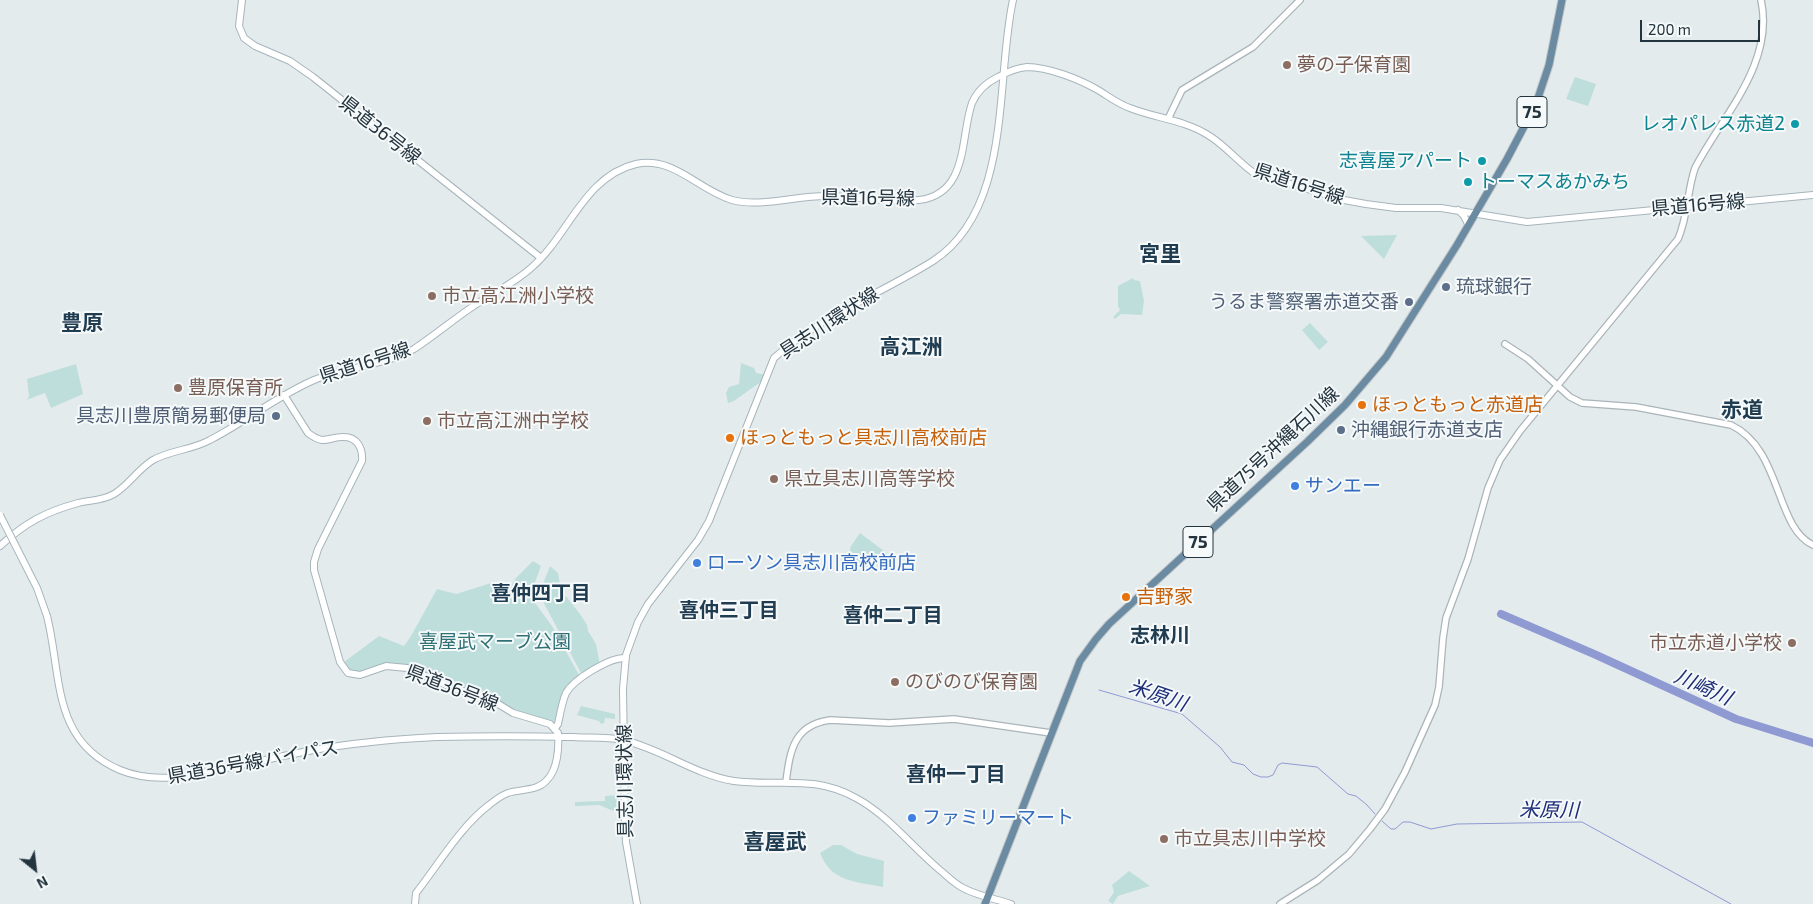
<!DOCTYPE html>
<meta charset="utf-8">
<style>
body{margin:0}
#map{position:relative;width:1813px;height:904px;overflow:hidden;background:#e4ebed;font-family:"Exo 2",sans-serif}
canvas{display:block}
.north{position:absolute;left:10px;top:844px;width:50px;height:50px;-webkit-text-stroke:4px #f5f9fa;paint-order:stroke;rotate:151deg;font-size:14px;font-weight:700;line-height:20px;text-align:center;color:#24343f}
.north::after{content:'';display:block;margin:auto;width:18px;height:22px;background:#24343f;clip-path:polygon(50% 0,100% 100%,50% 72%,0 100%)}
.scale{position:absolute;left:1640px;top:20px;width:120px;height:22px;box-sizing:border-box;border:2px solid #24343f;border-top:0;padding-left:6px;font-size:15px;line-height:18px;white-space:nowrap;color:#24343f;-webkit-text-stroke:4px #f5f9fa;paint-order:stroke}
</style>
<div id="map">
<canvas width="1813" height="904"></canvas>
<div class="north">N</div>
<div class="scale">200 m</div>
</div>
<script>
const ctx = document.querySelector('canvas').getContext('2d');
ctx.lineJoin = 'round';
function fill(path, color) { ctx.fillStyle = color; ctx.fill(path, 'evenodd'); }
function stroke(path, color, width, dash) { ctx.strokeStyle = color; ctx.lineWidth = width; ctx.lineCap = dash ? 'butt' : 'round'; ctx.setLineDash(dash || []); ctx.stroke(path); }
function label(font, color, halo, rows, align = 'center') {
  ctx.font = font + ' "Exo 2","Noto Sans JP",sans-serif'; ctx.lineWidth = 4; ctx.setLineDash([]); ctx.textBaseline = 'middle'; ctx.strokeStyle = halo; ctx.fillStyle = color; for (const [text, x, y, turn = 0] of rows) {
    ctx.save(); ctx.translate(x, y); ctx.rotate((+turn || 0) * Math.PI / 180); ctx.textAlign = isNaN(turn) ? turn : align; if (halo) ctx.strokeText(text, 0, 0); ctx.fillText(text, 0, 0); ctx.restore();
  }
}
fill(new Path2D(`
 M1575,77L1596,84L1588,106L1566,99Z
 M1397,235L1384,259L1361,236Z
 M1133,278L1134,280L1140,281L1144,301L1142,315L1121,314L1115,319L1113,317L1120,310L1118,306V286Z
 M1310,323L1328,342L1319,350L1302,330Z
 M741,363L754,368L756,373L767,375L766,378L734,401L728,403L726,393L729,387L739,384Z
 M76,364L83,394L51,408L45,393L26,400L29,397L27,379Z
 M860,533L896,560L845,572L851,546Z
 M533,561L541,566L530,596L552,626L579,675L563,691L555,722L515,711L408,665L361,673L350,670L344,662L379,636L404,646L411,636L437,589L456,594L491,583L507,591L516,578Z
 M550,566L558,573L561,590L580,614L587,625L588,631L596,644L600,665L581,673L539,594Z
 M581,706L615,714V719L605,718L604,723L601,724L599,721L577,715Z
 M620,795L621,810L616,812L599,805L575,806V802L605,801V796Z
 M833,845H841L857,854L884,861L883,887C855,881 832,883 820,853Z
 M1129,871L1150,886L1118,896L1113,904L1108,901L1114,892L1112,885Z`), '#bededc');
stroke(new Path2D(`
 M1099,690L1182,714L1220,747L1232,762L1244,765L1253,774L1261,777H1268L1273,775L1278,765L1282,763L1317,767L1348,794L1356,796L1367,805L1375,814
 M1382,821L1391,829H1395L1403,822H1410L1431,829L1457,824L1582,822L1731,904`), '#8e9ad1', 1);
stroke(new Path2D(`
 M1501,614L1594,654L1736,719L1813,743`), '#8e9ad1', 8);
const tertiary = new Path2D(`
 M1168,119L1182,90L1253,47L1300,0
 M1505,344L1528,359L1570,397L1582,403L1636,407L1731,425C1782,449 1775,528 1813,545
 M786,782C790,750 794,725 830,720L889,723L954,719L1051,733
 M1280,904L1318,880L1349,854L1370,829L1385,809L1405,772L1435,705L1439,687L1443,638L1446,618L1468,559L1488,488L1500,460L1520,431L1678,239C1688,217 1687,191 1695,168C1722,116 1775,64 1761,0`);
const secondary = new Path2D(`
 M242,0L239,26L244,38L255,46L290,61L313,77L541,258
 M1458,210L1464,216L1468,224
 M284,395L308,433C312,436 316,439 322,440C329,440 335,437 342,437C357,436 363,448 362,461L318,549L314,562V570L340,662L348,673L360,675L386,666L407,668L453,688L490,699L513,713L550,724L558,733C559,747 558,769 547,780C538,791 521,789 508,793C502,795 494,801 489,805C461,826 438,865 416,893L415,904
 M0,546C25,523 45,512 78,503C90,500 102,501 114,494C129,485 138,469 153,460C171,450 192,450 210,440C245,422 277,396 314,380C344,367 387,365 414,349C435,335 454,319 475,305C494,293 514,283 531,268C568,237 584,176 636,164C674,156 698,190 732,200C761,208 798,195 829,196C858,197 889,203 919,200C969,194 960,137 972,103C977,91 988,82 998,77C1007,72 1017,68 1027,67C1048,67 1079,79 1098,90C1108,96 1118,104 1130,108C1155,118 1184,120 1208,135C1225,145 1238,162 1254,173L1344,200L1366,204L1396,208H1441L1527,222L1813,195
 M47,616C62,675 51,741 120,770C157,785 194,775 231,767C257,762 282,756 308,751C351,743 394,739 437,737C482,736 528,736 573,737C589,738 607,737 623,740C662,749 695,775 734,781C778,787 813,774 856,798C888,815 913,848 941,871C948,877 955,884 963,888C978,896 996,899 1011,904
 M555,728L558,724C560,715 562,702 566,693C574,679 610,657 626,658
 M637,904L626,842L625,825L623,689L626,655L638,622L648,604L698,540L709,521L774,358C821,316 880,294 933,261C1013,209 995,81 1013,0`);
const primary = new Path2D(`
 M985,904L1080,661L1096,639L1109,624L1307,442L1345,405L1386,357L1457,245L1507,159L1536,104L1549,65L1562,0`);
stroke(tertiary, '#aab4b9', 8);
stroke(secondary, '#a6b5bc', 8);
stroke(primary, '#c2c6c9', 9);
stroke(tertiary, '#fff', 5.5);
stroke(secondary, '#fff', 6);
stroke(primary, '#6a8ba2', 7);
const secondaryBridge = new Path2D(`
 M0,515L37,588L47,616`);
stroke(secondaryBridge, '#a6b5bc', 8, []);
stroke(secondaryBridge, '#fff', 6);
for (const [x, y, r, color] of [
 [1287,65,5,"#8d6e63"],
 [1795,124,5,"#0f9aa8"],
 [1482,161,5,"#0f9aa8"],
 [1468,182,5,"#0f9aa8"],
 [1446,287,5,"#5c6f8a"],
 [432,296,5,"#8d6e63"],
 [1409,302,5,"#5c6f8a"],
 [178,388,5,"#8d6e63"],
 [1362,405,5,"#e8710a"],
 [276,416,5,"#5c6f8a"],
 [427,421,5,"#8d6e63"],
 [1341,430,5,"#5c6f8a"],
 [730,438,5,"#e8710a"],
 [774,479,5,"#8d6e63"],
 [1295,486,5,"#3f7fe0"],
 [697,563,5,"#3f7fe0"],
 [1126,597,5,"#e8710a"],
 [1792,643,5,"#8d6e63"],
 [895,682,5,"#8d6e63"],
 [912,818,5,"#3f7fe0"],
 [1164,839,5,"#8d6e63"]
]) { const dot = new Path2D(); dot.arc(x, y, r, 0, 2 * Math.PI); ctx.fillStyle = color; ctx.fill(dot); stroke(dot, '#f5f9fa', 2); }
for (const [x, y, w] of [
 [1532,112,30],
 [1198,542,30]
]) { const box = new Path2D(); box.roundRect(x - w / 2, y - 15.5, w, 31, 4); ctx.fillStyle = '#f5f9fa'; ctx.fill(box); stroke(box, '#24343f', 1); }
label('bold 18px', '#24343f', null, [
 ["75",1532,112],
 ["75",1198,542]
]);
label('19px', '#785e54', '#f5f9fa', [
 ["夢の子保育園",1297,65],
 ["市立高江洲小学校",442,296],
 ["豊原保育所",188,388],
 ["市立高江洲中学校",437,421],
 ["県立具志川高等学校",784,479],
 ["市立赤道小学校",1782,643,"right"],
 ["のびのび保育園",905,682],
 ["市立具志川中学校",1174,839]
], 'left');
label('19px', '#0d838f', '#f5f9fa', [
 ["レオパレス赤道2",1785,124],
 ["志喜屋アパート",1472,161],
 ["トーマスあかみち",1478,182,"left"]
], 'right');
label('19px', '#24343f', '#f5f9fa', [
 ["県道36号線",380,130,38],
 ["県道16号線",1299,184,18],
 ["県道16号線",868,198,1],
 ["県道16号線",1698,205,-5],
 ["具志川環状線",829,323,-33],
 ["県道16号線",365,363,-18],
 ["県道75号沖縄石川線",1273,449,-43],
 ["県道36号線",452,688,21],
 ["県道36号線バイパス",253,762,-10],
 ["具志川環状線",625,781,-91]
]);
label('19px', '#4e5e75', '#f5f9fa', [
 ["琉球銀行",1456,287],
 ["うるま警察署赤道交番",1399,302,"right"],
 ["具志川豊原簡易郵便局",266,416,"right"],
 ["沖縄銀行赤道支店",1351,430]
], 'left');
label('19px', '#c56008', '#f5f9fa', [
 ["ほっともっと赤道店",1372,405],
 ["ほっともっと具志川高校前店",740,438],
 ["吉野家",1136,597]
], 'left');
label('19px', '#366cbe', '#f5f9fa', [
 ["サンエー",1305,486],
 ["ローソン具志川高校前店",707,563],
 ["ファミリーマート",922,818]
], 'left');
label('19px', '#2f7175', '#f5f9fa', [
 ["喜屋武マーブ公園",495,642]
]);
label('bold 20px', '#203c51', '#f5f9fa', [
 ["喜仲四丁目",541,593],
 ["喜仲三丁目",729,610],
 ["喜仲二丁目",893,615],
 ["志林川",1160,635],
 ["喜仲一丁目",956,774]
]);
label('italic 20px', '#1f2e7a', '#f5f9fa', [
 ["川崎川",1703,687,24],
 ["米原川",1158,695,19],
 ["米原川",1549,810,1]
]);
label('bold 21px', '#203c51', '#f5f9fa', [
 ["宮里",1160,254],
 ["豊原",82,323],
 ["高江洲",911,347],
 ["赤道",1742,410],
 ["喜屋武",775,842]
]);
</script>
